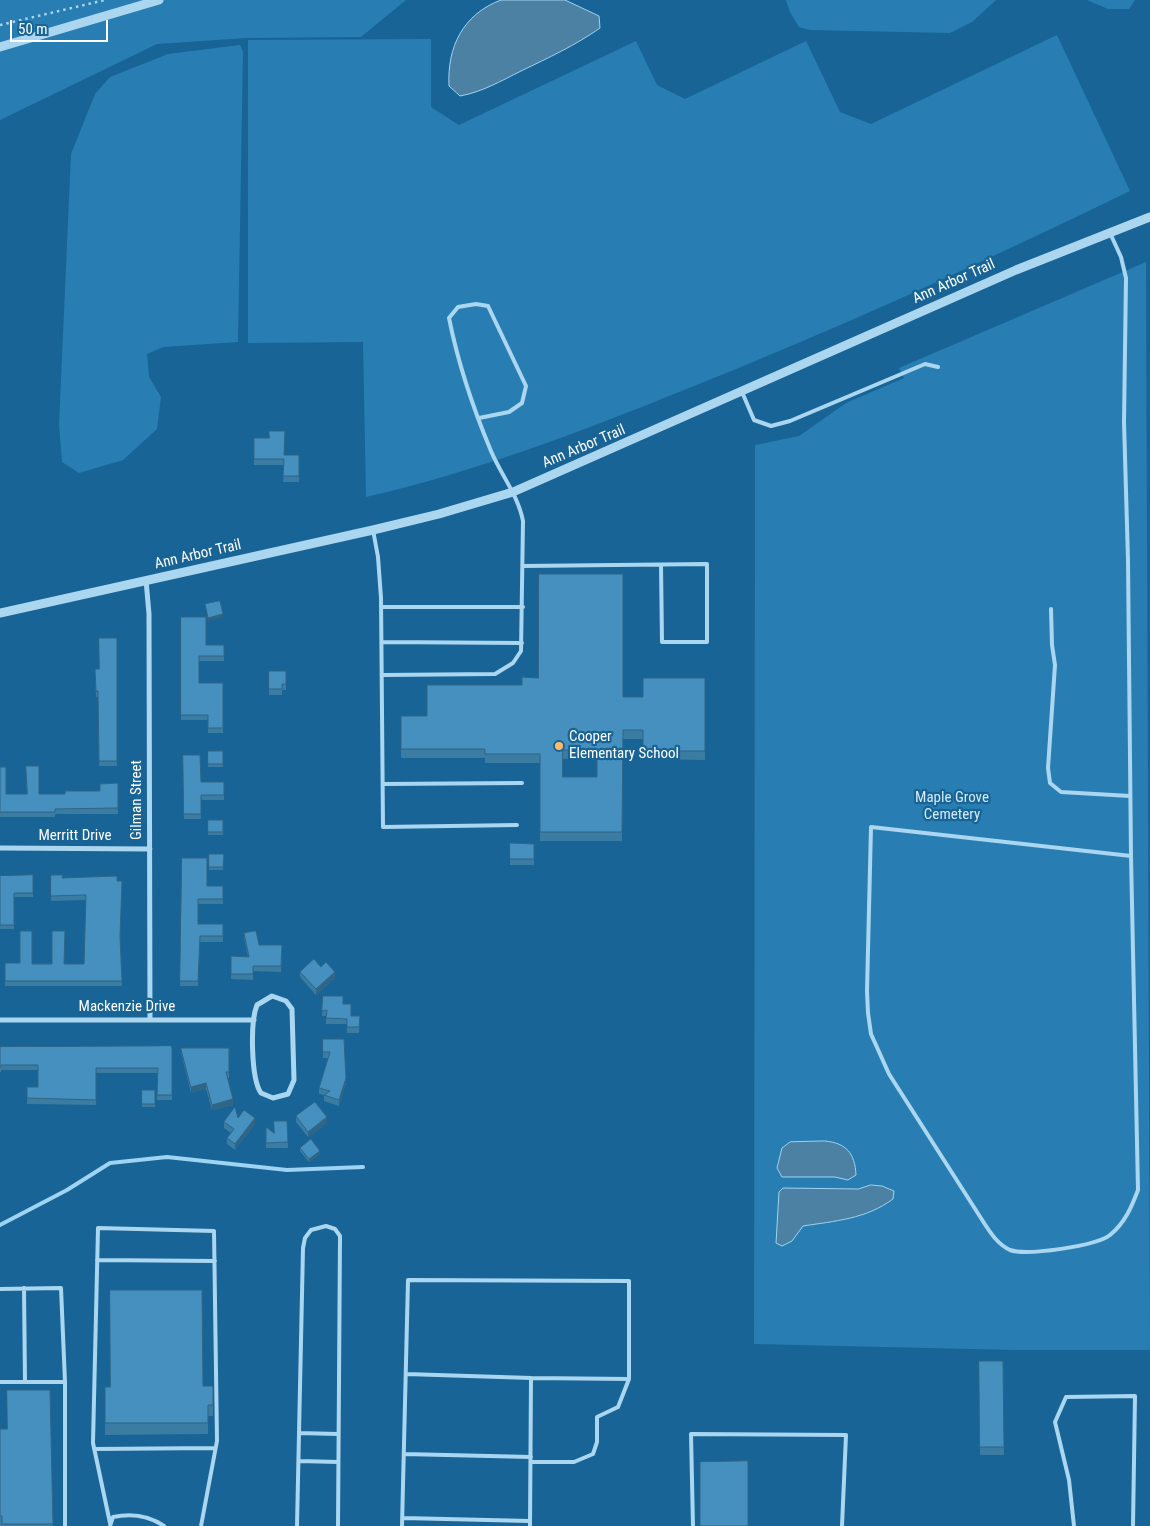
<!DOCTYPE html>
<style>
body{margin:0}
#map{position:relative;width:1150px;height:1526px;overflow:hidden;background:#186496;font-family:"Roboto Condensed",sans-serif}
canvas{display:block}
.scale{position:absolute;left:10px;top:20px;width:98px;height:22px;box-sizing:border-box;border:2px solid #fff;border-top:0;padding-left:6px;font-size:15px;line-height:18px;white-space:nowrap;color:#fff;-webkit-text-stroke:4px #186496;paint-order:stroke}
</style>
<div id="map">
<canvas width="1150" height="1526"></canvas>
<div class="scale">50 m</div>
</div>
<script>
const ctx = document.querySelector('canvas').getContext('2d');
ctx.lineJoin = 'round';
function fill(path, color) { ctx.fillStyle = color; ctx.fill(path, 'evenodd'); }
function stroke(path, color, width, dash) { ctx.strokeStyle = color; ctx.lineWidth = width; ctx.lineCap = dash ? 'butt' : 'round'; ctx.setLineDash(dash || []); ctx.stroke(path); }
function label(font, color, halo, rows, align = 'center') {
  ctx.font = font + ' "Roboto Condensed",sans-serif'; ctx.lineWidth = 4.5; ctx.setLineDash([]); ctx.textBaseline = 'middle'; ctx.strokeStyle = halo; ctx.fillStyle = color; for (const [text, x, y, turn = 0] of rows) {
    ctx.save(); ctx.translate(x, y); ctx.rotate((+turn || 0) * Math.PI / 180); ctx.textAlign = isNaN(turn) ? turn : align; if (halo) ctx.strokeText(text, 0, 0); ctx.fillText(text, 0, 0); ctx.restore();
  }
}
fill(new Path2D(`
 M0,0H406L361,37L246,38L157,44L0,120Z
 M786,0H996L972,22L950,33L810,30L799,27L790,12Z
 M1087,0H1135L1129,9H1108Z
 M1057,35L1130,191C984,262 835,330 684,390C580,432 475,472 366,497L363,342L248,343V40L431,39V107L459,125L636,41L657,85L685,99L806,41L840,112L871,124Z
 M240,45L243,51L238,342L163,347L147,354L149,377L161,397L157,429L123,460L79,473L62,462L59,425L71,154L95,94L110,77L168,54Z
 M1146,262L1150,1350H1016L754,1344L755,445L799,436L846,403L904,378L899,368Z`), '#287eb2');
const water = new Path2D(`
 M501,0H565L599,16L600,28C576,45 548,58 521,71C501,81 482,92 460,96L449,86C447,47 463,14 501,0Z
 M825,1141C846,1143 855,1153 856,1175L848,1180L835,1177H782L777,1168L782,1148L790,1142Z
 M871,1185L882,1186L894,1191L893,1199C866,1219 835,1221 803,1226L792,1241L782,1246L776,1243L779,1192L783,1188L858,1189Z`);
fill(water, '#4d81a3');
stroke(water, '#9dd3f3', 1);
stroke(new Path2D(`
 M0,1225L67,1190L110,1163L167,1157L287,1170L363,1167`), '#9dd3f3', 4);
stroke(new Path2D(`
 M0,25L105,0`), '#abd6f0', 2.5, [2.5, 4]);
stroke(new Path2D(`
 M1110,233L1121,257L1126,278L1124,422L1128,560L1131,856L1138,1190C1132,1206 1125,1223 1110,1235C1096,1246 1027,1256 1010,1250C999,1245 992,1235 986,1226L889,1074L871,1034L868,1013L867,991L871,827L1131,856
 M742,392L754,420L771,426L790,421L925,364L938,367
 M373,530L378,557L381,598L383,827L517,825
 M523,566C584,565 646,565 707,564V642H662L661,565
 M381,607H523
 M1051,609L1052,645L1055,665L1048,768L1050,783L1061,792L1130,796
 M382,642L522,643
 M383,675L495,674L513,663L521,651L523,521C518,495 501,475 491,451C473,408 458,363 449,318L458,307L476,304L488,306L526,386L522,403L509,412L479,418
 M383,784L522,783
 M97,1260L215,1261
 M24,1288L25,1382
 M0,1289L61,1288L65,1382V1526
 M406,1374L531,1378
 M0,1382H65
 M299,1433L338,1434
 M94,1449L215,1448
 M404,1454L531,1457
 M299,1461L338,1462
 M531,1462H574L593,1454L597,1442V1417L618,1407L629,1379
 M403,1518L530,1521
 M110,1523L93,1443L98,1228L214,1231L217,1441L201,1526
 M110,1526L113,1517C132,1513 148,1515 164,1526
 M297,1526L303,1248L305,1238L311,1230L326,1226L335,1229L340,1236L338,1526
 M402,1526L408,1280L629,1281V1379L531,1378L530,1526
 M693,1526L691,1434L846,1435L842,1526
 M1074,1526L1069,1480L1055,1422L1066,1397L1135,1396L1133,1526`), '#abd6f0', 4);
stroke(new Path2D(`
 M146,580L149,614L150,1020
 M0,848L150,849
 M272,996L286,1001L292,1009L294,1080L288,1094L273,1098L261,1093C251,1079 250,1022 257,1005Z
 M0,1020H254`), '#abd6f0', 5);
stroke(new Path2D(`
 M0,47L159,0
 M0,613L373,530L439,514L513,492L1016,270L1150,217`), '#abd6f0', 9);
fill(new Path2D(`
 M254,438L285,455H299V482H283L284,465H254Z
 M181,617L206,645H224V661H199V683H223V733H208V720H181Z
 M117,638V766H99L98,697H96L95,669H99Z
 M269,671H286V690H282V695H269Z
 M705,678V760L643,759V739H623L622,841H540V763H485V758H401V716H427L623,697H643ZM597,758V777H563V759Z
 M208,751H223V767H208Z
 M183,755L201,782H224V800H201V819H184Z
 M0,767L6,794H65L100,791L118,783V814H55V817H0Z
 M208,820H223V835H208Z
 M510,843L534,844V865H510Z
 M209,854H224L223,870H209Z
 M182,858L207,886H223V904H198V924L223,929V942H200L198,986H180Z
 M33,875V897H14V929H0V876Z
 M51,875L62,878L117,876L122,986H5V963L84,964L86,900L51,901Z
 M244,933L259,945H282L281,972L253,971V980L231,979V956L248,957L244,938Z
 M321,967L335,978L316,995L300,977V972Z
 M323,996L343,1004L351,1016H360L359,1033H347V1024H326V1016H322Z
 M323,1039L346,1083L339,1106L324,1101V1095L319,1094V1088L328,1058H323Z
 M0,1047L172,1048V1100H157V1073H96V1105L27,1104V1087H38V1070H1V1072H0Z
 M181,1048H229V1078H227L233,1105L212,1110L206,1089L191,1093L181,1053Z
 M142,1090H155V1107H142Z
 M296,1116L327,1123L308,1137L296,1122Z
 M238,1118L255,1124L235,1150L227,1144V1138L231,1133L224,1128V1122Z
 M287,1121L288,1148H266V1127L274,1133Z
 M300,1148L320,1154L309,1162L300,1151Z
 M979,1361H1003L1004,1455H980Z
 M213,1386V1416H208V1434L105,1435V1387Z
 M50,1390L53,1526H0V1429H7Z`), '#3b7ca3');
fill(new Path2D(`
 M223,614V617L208,621V618Z
 M335,972V978L316,995V989Z
 M346,1078V1083L339,1106V1100Z
 M206,1083V1089L191,1093V1087Z
 M233,1099V1105L212,1110V1105Z
 M327,1117V1123L308,1137V1132Z
 M255,1118V1124L235,1150V1144Z
 M320,1151V1154L309,1162V1159Z`), '#306585');
const building = new Path2D(`
 M269,431H285L284,455H299V476H283L284,459H254V438H269Z
 M539,574H623V697H643V678H705V751H643V730H623L622,832H540V754H485V749H401V716H427V685H522V677L538,678ZM563,750H597V777H563Z
 M220,601L223,614L208,618L205,604Z
 M181,617H206V645H224V656H199V683H223V728H208V715H181Z
 M99,638H117V761H99L98,691H96L95,669H99Z
 M269,671H286V684H282V689H269Z
 M208,751H223V764H208Z
 M183,755H200L201,782H224V795H201V814H184Z
 M26,766H39V794H65V791H100V784L118,783V808L55,809V812H0V767H6V794H27Z
 M208,820H223V832H208Z
 M510,843L534,844V859H510Z
 M209,854H224L223,867H209Z
 M182,858H207V886H223V899H198V924H223V936H200L198,981H180Z
 M33,875V893H14V925H0V876Z
 M51,875H63L62,878L117,876V881H122L120,937L122,981H5V963H20V931H32V964H52V931H65L64,964H84L86,895L51,896Z
 M256,931L259,945H282L281,966H253V974H231V956L249,957L244,933Z
 M314,959L321,967L326,962L335,972L316,989L300,972Z
 M323,996H343V1004H351V1016H360L359,1027H347V1019L326,1018L327,1010L322,1011Z
 M323,1039H344L346,1078L339,1100L324,1095L330,1091L319,1088L330,1052H323Z
 M171,1046L172,1048V1095H157L158,1068H96V1100L27,1098V1087H38V1065H1V1067H0V1047Z
 M181,1048H229V1072H226L233,1099L212,1105L206,1083L191,1087Z
 M142,1090H155V1104H142Z
 M315,1102L327,1117L308,1132L296,1116Z
 M235,1107L238,1118L244,1110L255,1118L235,1144L227,1138L234,1129L224,1122Z
 M274,1121H287L288,1142L266,1143V1127L274,1133Z
 M311,1139L320,1151L309,1159L300,1148Z
 M110,1290H202L203,1386H213V1405H208V1423H105V1387H110Z
 M979,1361H1003L1004,1447H980Z
 M7,1390H50L53,1524H2V1516H0V1429H7Z
 M748,1461V1526H700V1462Z`);
fill(building, '#4590be');
stroke(building, '#306585', 1);
for (const [x, y, r, color] of [
 [559,746,5,"#ffbb6a"]
]) { const dot = new Path2D(); dot.arc(x, y, r, 0, 2 * Math.PI); ctx.fillStyle = color; ctx.fill(dot); stroke(dot, '#186496', 2); }
label('15px', '#fff', '#186496', [
 ["Ann Arbor Trail",954,282,-24],
 ["Ann Arbor Trail",584,447,-23],
 ["Ann Arbor Trail",198,555,-13],
 ["Gilman Street",137,800,-90],
 ["Merritt Drive",75,836],
 ["Mackenzie Drive",127,1007]
]);
label('15px', '#fff', '#186496', [
 ["Cooper",569,737],
 ["Elementary School",569,754]
], 'left');
label('15px', '#d2ecfb', '#186496', [
 ["Maple Grove",952,798],
 ["Cemetery",952,815]
]);
</script>
